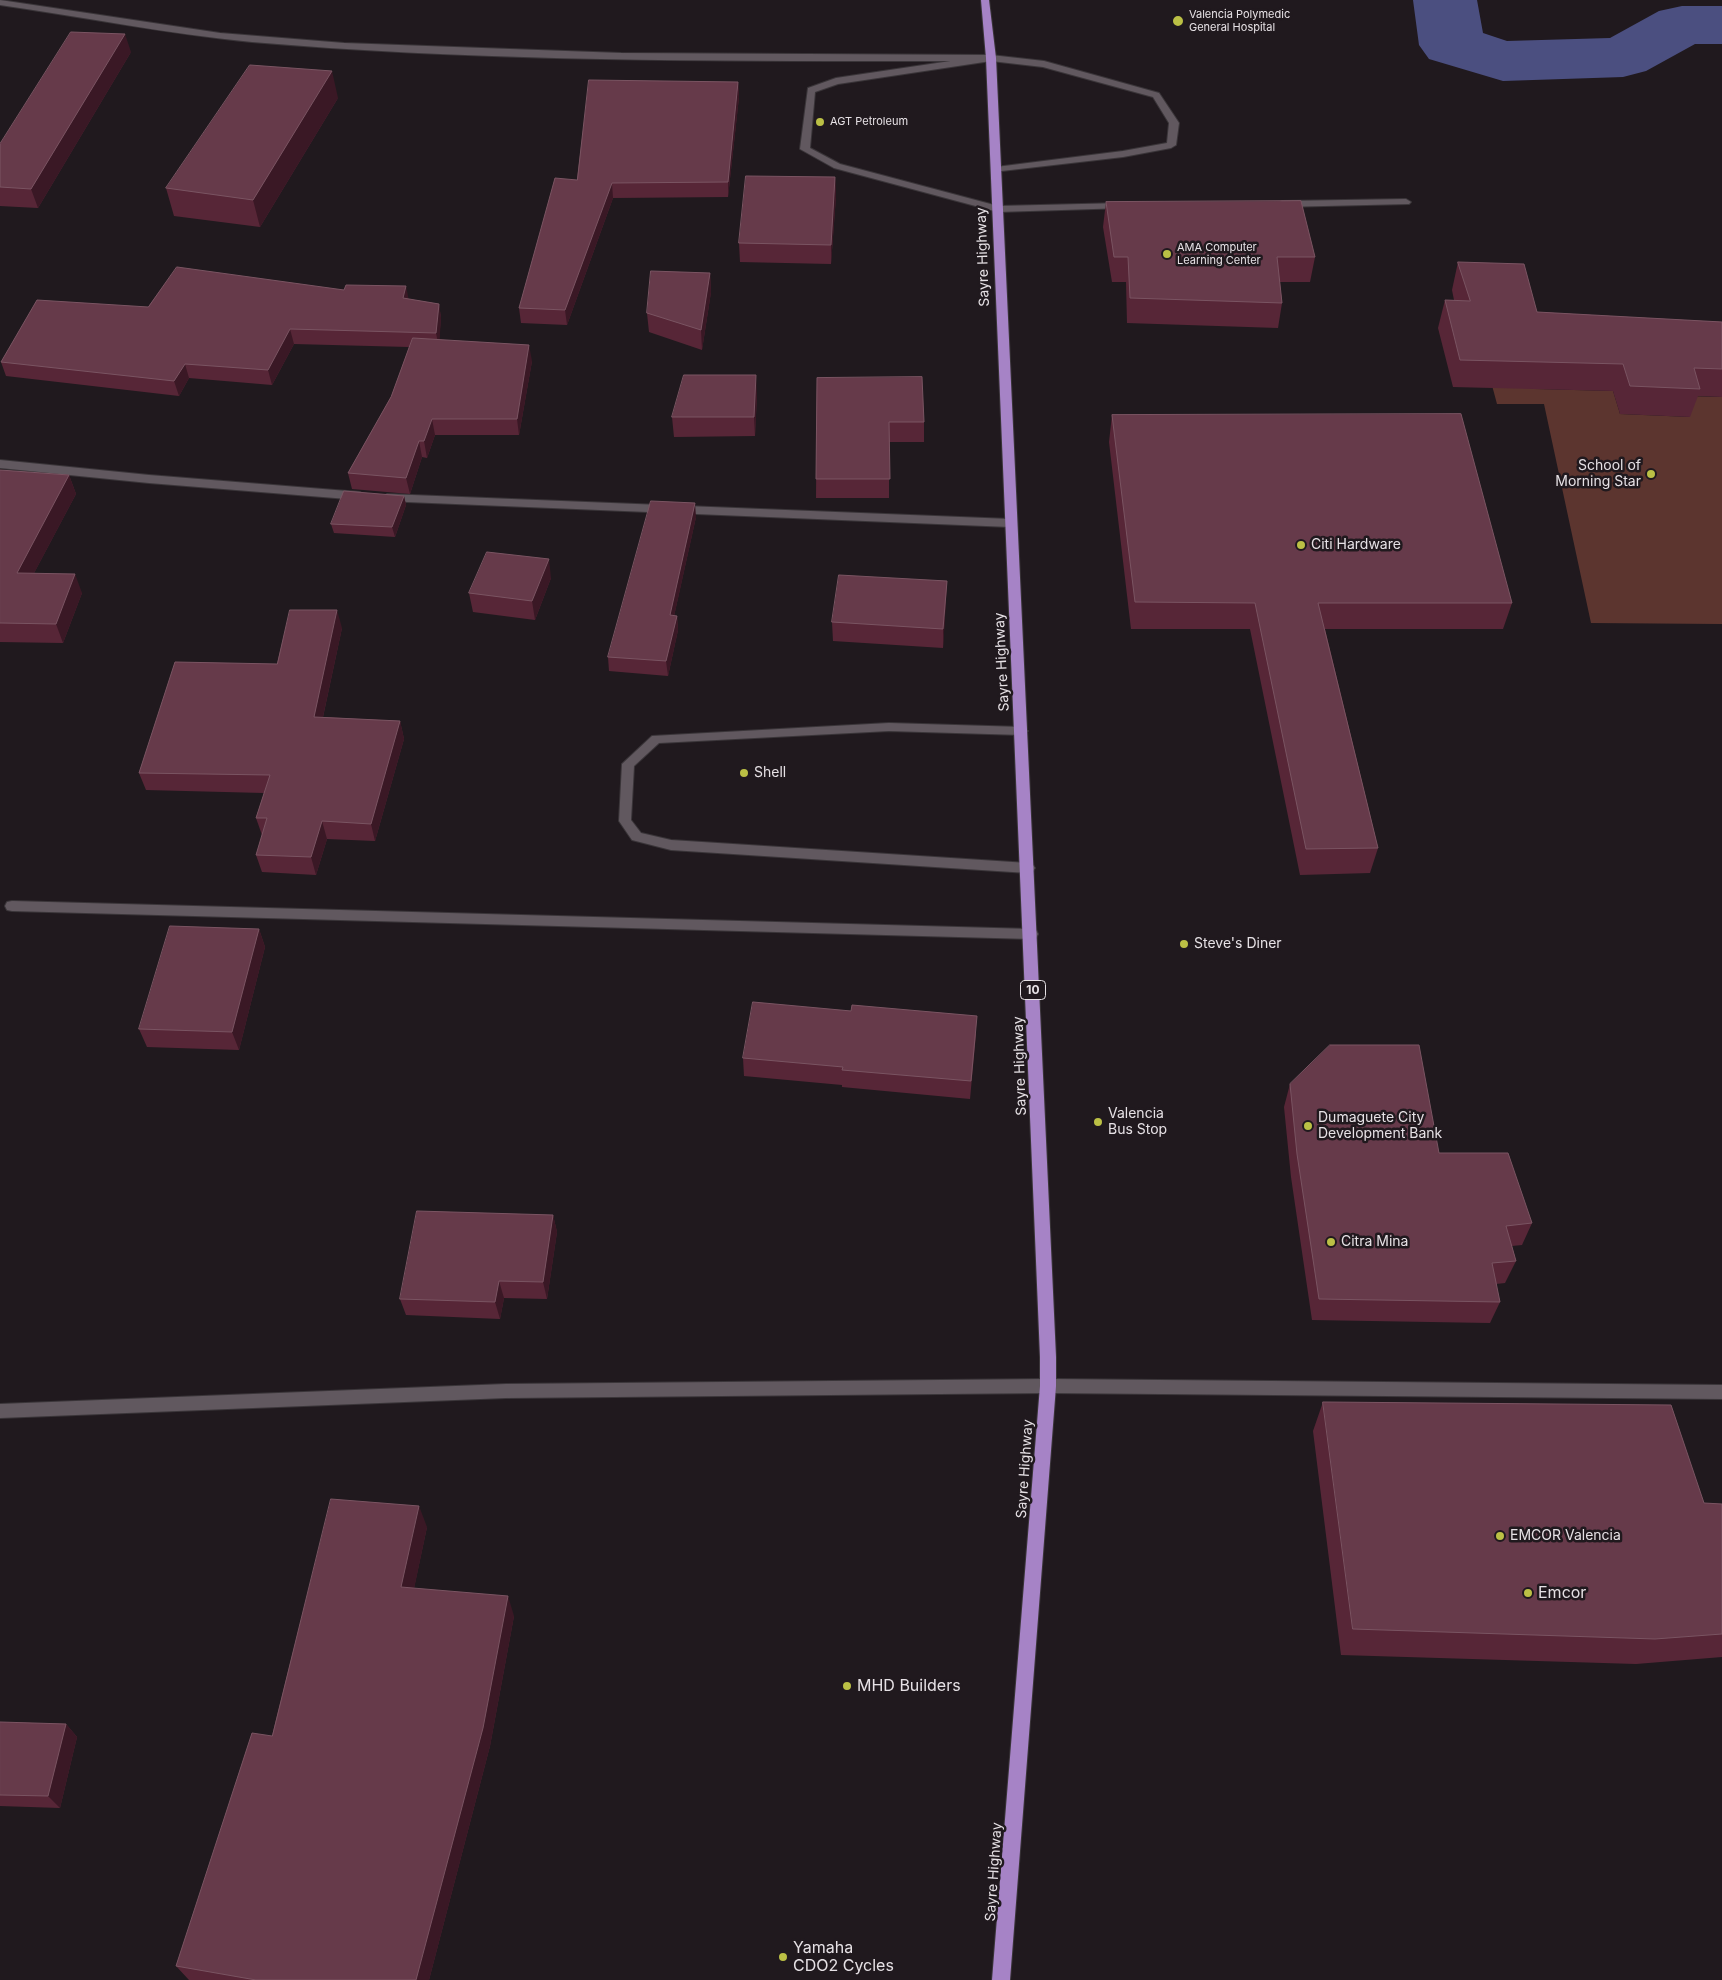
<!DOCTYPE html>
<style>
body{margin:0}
canvas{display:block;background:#20191e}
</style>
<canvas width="1722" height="1980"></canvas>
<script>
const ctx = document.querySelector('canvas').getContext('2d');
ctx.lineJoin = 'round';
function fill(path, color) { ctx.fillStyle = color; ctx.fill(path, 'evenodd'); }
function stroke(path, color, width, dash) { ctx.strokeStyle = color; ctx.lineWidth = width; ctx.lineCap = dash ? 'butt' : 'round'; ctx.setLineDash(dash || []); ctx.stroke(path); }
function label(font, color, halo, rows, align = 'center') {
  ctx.font = font + ' Inter,sans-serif'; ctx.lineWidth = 5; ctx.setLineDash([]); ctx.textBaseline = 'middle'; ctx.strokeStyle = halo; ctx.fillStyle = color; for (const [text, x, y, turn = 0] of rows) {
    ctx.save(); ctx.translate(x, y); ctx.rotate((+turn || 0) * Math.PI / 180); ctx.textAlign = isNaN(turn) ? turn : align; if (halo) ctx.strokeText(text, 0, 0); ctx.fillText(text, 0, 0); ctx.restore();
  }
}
fill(new Path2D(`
 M1477,329L1536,389L1613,391L1620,414L1690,417L1684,396L1722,397V624L1591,623L1544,404H1497Z`), '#5c352f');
fill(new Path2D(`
 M1413,0H1477L1483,33L1507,41L1610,38L1659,11L1682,6H1722V44H1695L1646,71L1623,77L1503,81L1429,59L1419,45Z`), '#4b4f80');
const service = new Path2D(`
 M991,55L1044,61L1159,93L1179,123L1176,145L1171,148L1123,157L993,172L991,170L996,167L1123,151L1167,143L1169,123L1153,97L1043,67L991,61L838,84L815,92L810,148L840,164L998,206L1123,203L1128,206L1126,208L998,212L834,168L800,149L808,88L836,78Z
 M1406,199L1411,202L1409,204L1282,207L1277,204L1282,201Z
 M889,723L1022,727L1028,731L1022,735L889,731L659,743L634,766L631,820L641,833L671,840L1028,863L1033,865L1035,868L1033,871L1028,873L671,850L632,840L619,821L622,764L652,736Z`);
const minor = new Path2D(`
 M0,0L220,33L344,43L621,53L991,55L996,58L991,61C745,61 498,63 252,42C167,34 84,17 0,5Z
 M0,460L149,475L360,492L366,496L360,500L149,483L0,468Z
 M387,494L1010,519L1016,523L1010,527L383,501L381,498Z
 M12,901L1031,929L1036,930L1038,934L1036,938L1031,939L12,911L7,910L5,906L7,902Z
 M1048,1379L1722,1385V1399L1048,1393L506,1398L0,1418V1404L506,1384Z`);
const trunk = new Path2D(`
 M981,0H989L996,58L1056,1357V1386L1010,1980H992L1040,1386V1357L986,58Z`);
stroke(service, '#3a3539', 2);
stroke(minor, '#3a3539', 2);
stroke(trunk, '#3a3539', 2);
fill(service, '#61585f');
fill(minor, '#61585f');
fill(trunk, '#a683c6');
fill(new Path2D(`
 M131,52L38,208L0,206V144Z
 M738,82L739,97L728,197L613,198L567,325L521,323L519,308L577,180Z
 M338,98L260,227L174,216L166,188Z
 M835,177L836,196L831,264L740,262L739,243Z
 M1106,202L1315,257L1310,282H1280L1282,303L1278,328L1127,323L1126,282H1112L1103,227Z
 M1458,262L1537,312L1722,322V397L1698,396L1690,417L1620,414L1613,391L1453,387L1438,328L1445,300H1454L1452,290Z
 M710,273L711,292L702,350L649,332L647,313Z
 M409,299L439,304L441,318L439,340L532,361L519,435H435L427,458L422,457L410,494L352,489L348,473L391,397L409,347L294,344L272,385L189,378L179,396L6,376L1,362L148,307Z
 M817,378L924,422V442H889V498H816Z
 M757,394L755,436L674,437L672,417Z
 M1112,415L1512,603L1503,629H1325L1378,848L1370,873L1300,875L1250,629H1131L1109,442Z
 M0,470L69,475L76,494L34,573L82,593L63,643L0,642Z
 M404,496L406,505L395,537L334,533L331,524Z
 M696,517L674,616H677L678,630L668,676L609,671L608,657Z
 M551,578L535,620L473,612L469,593Z
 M947,581L943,648L833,641L832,622Z
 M342,628L323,717L400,721L404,739L375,841L327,839L316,875L262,872L256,855L262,835L256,818L264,793L146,790L139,773L277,664Z
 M259,929L265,947L239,1050L147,1047L139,1029Z
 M976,1034L970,1099L842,1087V1085L744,1076L743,1058Z
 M1290,1084L1439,1153L1532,1223L1522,1245L1512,1246L1516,1261L1505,1283L1496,1284L1500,1302L1490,1323L1312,1320L1291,1177L1284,1107Z
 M553,1215L557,1232L547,1299L504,1298L500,1319L406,1315L400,1299Z
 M1323,1402L1704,1503L1722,1504V1657L1636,1664L1341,1655L1313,1431Z
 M427,1527L414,1588L514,1616L490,1746L429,1980H189L176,1966L272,1736Z
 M0,1722L66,1724L77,1737L60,1808L0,1806Z`), '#572637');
fill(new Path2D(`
 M125,34L131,52L38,208L31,189Z
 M332,71L338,98L260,227L253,200Z
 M738,82L739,97L728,197V182Z
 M835,177L836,196L831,264V245Z
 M612,183L613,198L567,325L565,310Z
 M710,273L711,292L702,350L701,330Z
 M406,286L409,301L403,298Z
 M439,304L441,318L439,348L436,333Z
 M290,329L294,344L272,385L268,370Z
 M529,345L532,361L519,435L517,419Z
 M185,364L189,378L179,396L174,381Z
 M756,375L757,394L755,436L754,417Z
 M432,419L435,435L427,458L424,441Z
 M419,441L422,457L410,494L406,478Z
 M69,475L76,494L24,592L17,573Z
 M404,496L406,505L395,537L392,527Z
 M695,503L696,517L671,630L670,615Z
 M549,559L551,578L535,620L532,601Z
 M75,574L82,593L63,643L56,624Z
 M947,581L946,600L943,648V629Z
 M337,610L342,628L319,735L314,717Z
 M677,616L678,630L668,676L666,661Z
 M400,721L404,739L375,841L371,824Z
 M322,821L327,839L316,875L311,857Z
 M259,929L265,947L239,1050L232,1032Z
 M553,1215L557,1232L547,1299L543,1282Z
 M499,1281L504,1298L500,1319L495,1302Z
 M419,1506L427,1527L410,1608L401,1587Z
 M508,1596L514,1616L490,1746L429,1980H416Z
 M66,1724L77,1737L60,1808L48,1796Z`), '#3a1825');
const building = new Path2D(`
 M71,32L125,34L31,189L0,187V144Z
 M250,65L332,71L253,200L166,188Z
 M589,80L738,82L728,182L612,183L565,310L519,308L555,178L577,180Z
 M746,176L835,177L831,245L739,243Z
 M1301,201L1315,257H1277L1282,303L1130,298L1128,257H1114L1106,202Z
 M1458,262L1524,264L1537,312L1722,322V369L1694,368L1700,389L1630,386L1623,364L1460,360L1445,300L1470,301Z
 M177,267L344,290L346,285L406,286L403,298L439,304L436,333L290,329L268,370L185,364L174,381L1,362L37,300L148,307Z
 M651,271L710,273L701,330L647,313Z
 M413,338L529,345L517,419H432L424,441H419L406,478L348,473L391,397Z
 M684,375H756L754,417H672Z
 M922,377L924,422H889L890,479H816L817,378Z
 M1461,414L1512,603H1318L1378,848L1306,849L1255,603L1135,602L1112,415Z
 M0,470L69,475L17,573L75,574L56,624L0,623Z
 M344,491L404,496L392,527L331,524Z
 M651,501L695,503L670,615L677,616L666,661L608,657Z
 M487,552L549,559L532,601L469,593Z
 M839,575L947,581L943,629L832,622Z
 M290,610H337L314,717L400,721L371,824L322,821L311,857L256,855L267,818H256L270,775L139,773L175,662L277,664Z
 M170,926L259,929L232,1032L139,1029Z
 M753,1002L851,1011L852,1005L977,1016L971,1081L842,1070L843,1067L743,1058Z
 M1330,1045H1419L1439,1153H1508L1532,1223L1506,1226L1516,1261L1492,1263L1500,1302L1319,1299L1297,1154L1290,1084Z
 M417,1211L553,1215L543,1282L499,1281L495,1302L400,1299Z
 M1323,1402L1671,1405L1704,1503L1722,1504V1634L1655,1639L1353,1629Z
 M331,1499L419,1506L401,1587L508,1596L483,1728L416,1980H256L176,1966L252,1733L272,1736Z
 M0,1722L66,1724L48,1796L0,1795Z`);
fill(building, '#663a4a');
stroke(building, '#7a5462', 1);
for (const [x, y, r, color] of [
 [1178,21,6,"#bbc045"],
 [820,122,5,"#bbc045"],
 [1167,254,5,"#bbc045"],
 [1651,474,5,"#bbc045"],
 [1301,545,5,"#bbc045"],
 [744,773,5,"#bbc045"],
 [1184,944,5,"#bbc045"],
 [1098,1122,5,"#bbc045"],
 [1308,1126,5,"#bbc045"],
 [1331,1242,5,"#bbc045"],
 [1500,1536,5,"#bbc045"],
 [1528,1593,5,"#bbc045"],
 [847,1686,5,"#bbc045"],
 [783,1957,5,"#bbc045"]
]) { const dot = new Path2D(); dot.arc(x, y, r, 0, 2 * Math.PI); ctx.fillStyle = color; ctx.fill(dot); stroke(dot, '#20191e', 2); }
label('11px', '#e6e1e5', '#20191e', [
 ["Valencia Polymedic",1189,15],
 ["General Hospital",1189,28],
 ["AGT Petroleum",830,122],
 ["AMA Computer",1177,248],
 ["Learning Center",1177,261]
], 'left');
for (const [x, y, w] of [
 [1033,990,25]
]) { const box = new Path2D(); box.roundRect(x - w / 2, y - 9.5, w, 19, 4); ctx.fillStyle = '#20191e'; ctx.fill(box); stroke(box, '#e6e1e5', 1); }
label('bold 12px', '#e6e1e5', null, [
 ["10",1033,990]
]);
label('14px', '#e6e1e5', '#20191e', [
 ["Sayre Highway",983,257,-92],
 ["Sayre Highway",1002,662,-93],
 ["Sayre Highway",1020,1066,-92],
 ["Sayre Highway",1025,1469,-86],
 ["Sayre Highway",994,1872,-86]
]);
label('14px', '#e6e1e5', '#20191e', [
 ["School of",1641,466,"right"],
 ["Morning Star",1641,482,"right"],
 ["Citi Hardware",1311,545],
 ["Shell",754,773],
 ["Steve's Diner",1194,944],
 ["Valencia",1108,1114],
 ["Bus Stop",1108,1130],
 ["Dumaguete City",1318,1118],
 ["Development Bank",1318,1134],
 ["Citra Mina",1341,1242],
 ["EMCOR Valencia",1510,1536]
], 'left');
label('16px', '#e6e1e5', '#20191e', [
 ["Emcor",1538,1593],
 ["MHD Builders",857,1686],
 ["Yamaha",793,1948],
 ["CDO2 Cycles",793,1966]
], 'left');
</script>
